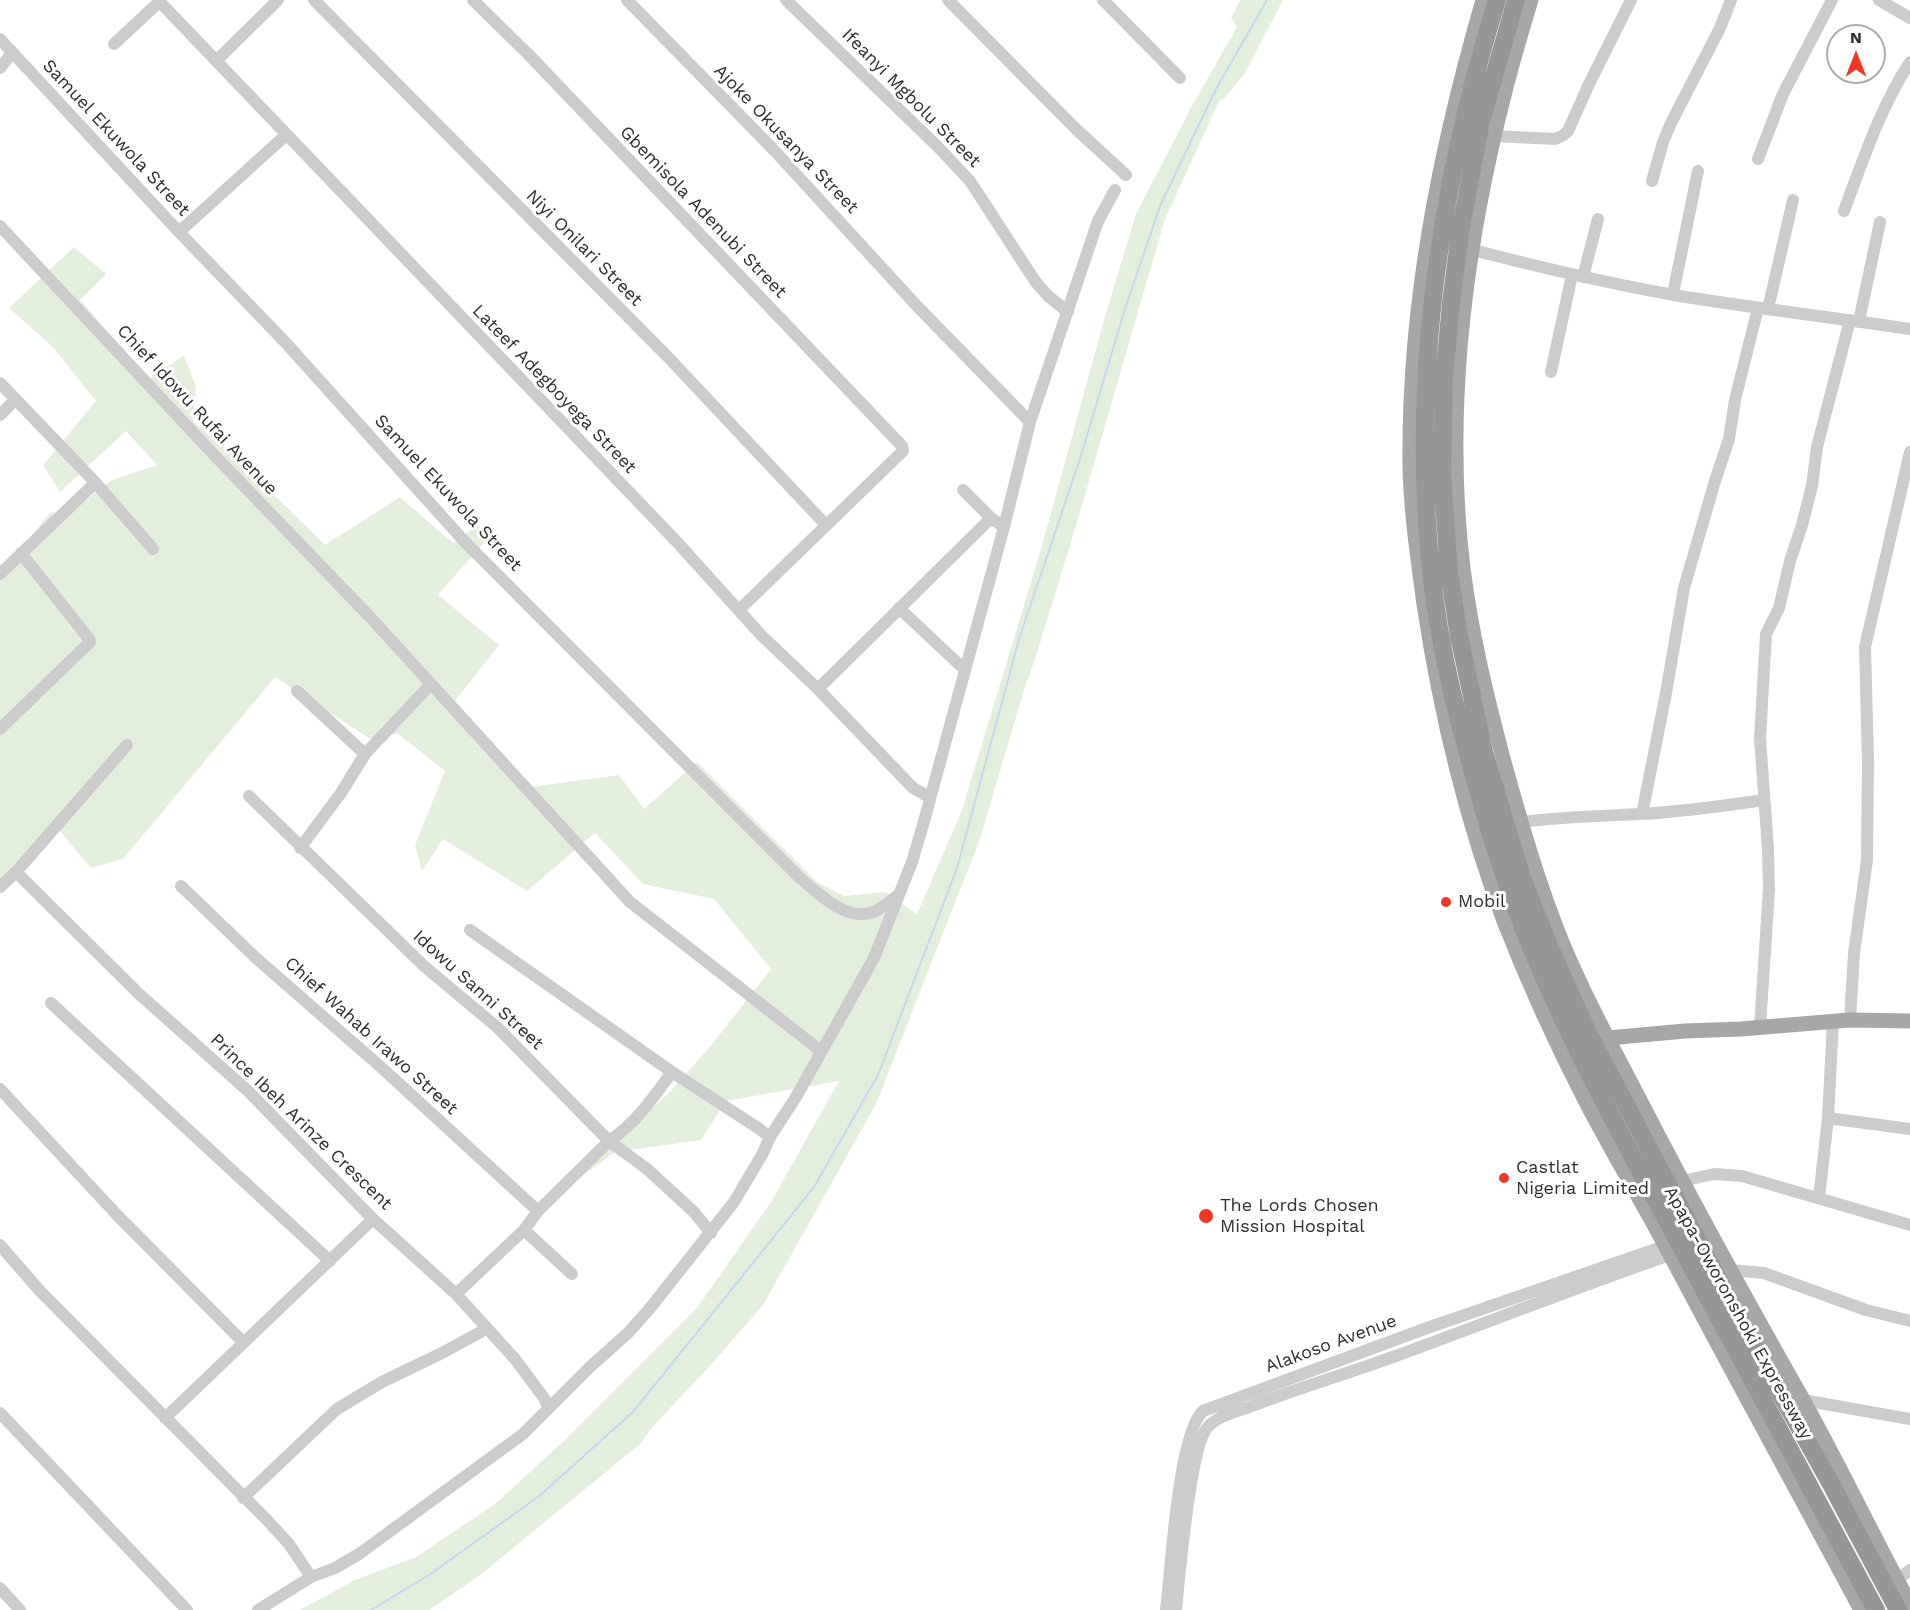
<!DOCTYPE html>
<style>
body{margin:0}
#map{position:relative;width:1910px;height:1610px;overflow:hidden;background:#fff;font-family:"Work Sans",sans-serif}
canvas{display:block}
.north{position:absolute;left:1826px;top:24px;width:60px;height:60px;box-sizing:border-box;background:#fff;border:2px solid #acacac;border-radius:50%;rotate:0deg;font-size:16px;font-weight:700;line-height:24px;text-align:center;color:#2f2f2f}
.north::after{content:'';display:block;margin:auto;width:21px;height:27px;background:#f33525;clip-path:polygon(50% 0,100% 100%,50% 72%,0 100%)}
</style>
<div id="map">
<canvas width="1910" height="1610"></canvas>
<div class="north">N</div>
</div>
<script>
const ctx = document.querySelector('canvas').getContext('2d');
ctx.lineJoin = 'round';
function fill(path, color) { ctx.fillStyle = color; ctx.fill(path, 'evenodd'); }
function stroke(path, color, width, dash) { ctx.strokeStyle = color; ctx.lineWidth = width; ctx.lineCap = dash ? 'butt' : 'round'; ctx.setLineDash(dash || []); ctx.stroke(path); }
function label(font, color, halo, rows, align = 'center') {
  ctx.font = font + ' "Work Sans",sans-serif'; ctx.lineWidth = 6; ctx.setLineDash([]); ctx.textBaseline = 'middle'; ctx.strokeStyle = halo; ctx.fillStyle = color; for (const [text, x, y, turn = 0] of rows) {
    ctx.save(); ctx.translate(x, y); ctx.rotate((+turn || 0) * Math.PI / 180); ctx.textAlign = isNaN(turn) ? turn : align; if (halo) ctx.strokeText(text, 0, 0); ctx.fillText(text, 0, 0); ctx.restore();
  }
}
fill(new Path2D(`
 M1240,0H1283L1245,73L1224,99H1220L1165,219L1075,529L1036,656L1024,690L980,839L876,1104L763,1305L709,1367L655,1424L640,1444L479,1576L429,1610H300L355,1580L416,1557L495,1504L565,1440L697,1308L771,1202L839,1081L726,1101L701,1140L615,1152L549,1200L669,1093L713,1043L771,969L714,899L643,884L595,833L527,891L443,839L422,871L415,845L445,771L397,733L372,740L275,677L123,859L91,868L59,830L0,881V575L50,513L73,510L112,480L157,465L126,431L60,492L43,465L96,401L53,347L9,308L74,247L106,274L80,300L150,379L184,355L196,387L193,421L262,483L325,545L400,497L453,543L478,524L487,539L438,595L499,645L455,701L509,761L531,787L619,775L644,809L697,762L817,882L844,896L885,892L917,914L962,810L1041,549L1106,313L1136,214L1192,106L1237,27L1231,18Z`), '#e3eedc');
stroke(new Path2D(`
 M371,1610L429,1575L538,1497L633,1412L814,1187L878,1075L957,868L1020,636L1080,459L1125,309L1160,206L1216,89L1267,0`), '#c7d9ef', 2);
stroke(new Path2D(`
 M158,0L676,541L762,636L818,689L913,788L929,797
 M314,0L666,355L825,524
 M473,0L531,57L902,446L903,451L739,610
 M627,0L772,148L917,306L1030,422
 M786,0L938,147L970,181L1035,281L1048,296L1068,312
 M948,0L1077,130L1126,175
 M1103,0L1180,78
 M1879,0L1910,18
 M0,39L179,232L285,342L465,542L800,878C818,893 844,920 870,913C880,911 890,901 898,895
 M114,44L159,2
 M217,60L278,0
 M0,68L12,53
 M1494,136L1555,139L1562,136L1568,131L1589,84L1631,0
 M1758,159L1783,94L1832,0
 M1652,181L1663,142L1671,123L1720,28L1731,0
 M1844,211C1863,160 1880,108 1910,62
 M0,226L216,457L370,617L630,902L821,1051
 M179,232L286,135
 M1473,250C1539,267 1606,283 1674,295C1752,308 1831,317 1910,329
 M1583,277L1598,219
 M1673,294L1698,171
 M1768,309L1793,200
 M1859,321L1880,222
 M1551,372L1572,275
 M0,383L94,481L93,485L0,574
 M0,415L16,399
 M94,481L153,549
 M963,490L991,518
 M899,608L965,670
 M818,689L991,518L1004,527
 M297,691L365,754
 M0,729L90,642L89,639L21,553
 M249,796L424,966L498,1028L609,1141L647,1169L694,1212L711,1233
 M1642,814L1666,693L1684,588L1715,481L1729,439L1735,400L1758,308
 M1520,822C1560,817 1600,816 1640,814C1681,812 1723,806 1764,800
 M300,848L341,793L365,754L431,684
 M16,872L138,993L248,1091L373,1219L456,1294L515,1359L544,1398L549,1408
 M181,886L256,958L382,1068L538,1211
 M0,887L16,872L127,745
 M470,930L672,1072L758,1128L770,1137
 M51,1003L330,1261
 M1850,1020L1854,953L1867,860L1868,761L1865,647L1910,452
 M1760,1027L1769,889L1768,849L1760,738L1766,634L1779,608L1790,561L1802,525L1812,486L1817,447L1850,320
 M0,1089L118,1216L243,1342
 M1828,1118L1910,1129
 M1682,1181L1714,1174L1742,1176L1910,1225
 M1819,1198L1828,1118L1833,1022
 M524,1230L572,1274
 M0,1245L40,1291L267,1520L289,1544L311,1577
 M1730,1270L1764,1273L1866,1310L1910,1321
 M456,1294L524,1230L538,1211L609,1141C636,1123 653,1098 672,1072
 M1803,1400L1910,1419
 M0,1413L187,1610
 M165,1418L373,1219
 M243,1498L337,1409L382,1382L442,1353L486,1329
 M1897,1580L1910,1570
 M0,1588L20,1610
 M258,1610L311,1577L335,1568L359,1554L523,1434L591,1366L628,1333L651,1307L734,1202L763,1153L770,1137L796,1097L874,958L912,862L923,825L1004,527L1030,422L1098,221L1115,190
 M1166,1610C1171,1570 1178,1434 1203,1411L1427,1328L1665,1246
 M1176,1610C1179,1578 1191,1447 1207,1428C1218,1415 1237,1412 1252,1406C1298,1388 1346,1374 1393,1357C1486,1323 1577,1287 1670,1255`), '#ccc', 12);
stroke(new Path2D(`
 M1483,0C1439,152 1408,308 1410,467C1411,513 1418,559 1424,604C1440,711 1466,820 1504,921C1528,982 1556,1044 1586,1102C1611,1150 1639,1197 1665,1245C1729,1367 1796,1488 1861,1610
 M1531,0C1475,181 1440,378 1463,568C1471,633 1487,698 1504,762C1521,823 1538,883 1562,942C1585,997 1614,1050 1642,1104C1693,1203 1747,1301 1802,1398C1840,1466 1873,1536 1910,1604
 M1608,1038L1685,1031L1741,1029L1850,1020L1910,1021`), '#a7a7a7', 15);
stroke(new Path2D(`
 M1497,0C1440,184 1411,377 1431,570C1437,627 1449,684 1464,739C1483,812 1504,883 1533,952C1575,1053 1629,1149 1680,1245C1745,1367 1811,1488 1876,1610
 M1516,0L1481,121L1460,233L1451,304L1444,378L1442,473L1449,573L1459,636L1484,752L1522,878L1550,948L1587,1031L1741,1323L1831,1484L1898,1610`), '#969696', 18);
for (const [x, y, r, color] of [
 [1446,902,6,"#f33525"],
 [1504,1178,6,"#f33525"],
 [1206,1216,8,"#f33525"]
]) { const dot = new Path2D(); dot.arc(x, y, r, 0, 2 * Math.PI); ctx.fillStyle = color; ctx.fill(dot); stroke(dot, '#fff', 2); }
label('18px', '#2f2f2f', '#fff', [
 ["Ifeanyi Mgbolu Street",911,98,45],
 ["Samuel Ekuwola Street",116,138,47],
 ["Ajoke Okusanya Street",786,139,46],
 ["Gbemisola Adenubi Street",703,212,46],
 ["Niyi Onilari Street",584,248,45],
 ["Lateef Adegboyega Street",554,389,46],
 ["Chief Idowu Rufai Avenue",197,410,47],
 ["Samuel Ekuwola Street",448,493,47],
 ["Idowu Sanni Street",478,990,42],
 ["Chief Wahab Irawo Street",371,1036,42],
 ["Prince Ibeh Arinze Crescent",301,1122,44],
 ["Apapa-Oworonshoki Expressway",1738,1313,61],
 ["Alakoso Avenue",1331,1344,-20]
]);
label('18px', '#2f2f2f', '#fff', [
 ["Mobil",1458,902],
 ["Castlat",1516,1168],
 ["Nigeria Limited",1516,1189],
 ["The Lords Chosen",1220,1206],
 ["Mission Hospital",1220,1227]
], 'left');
</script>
